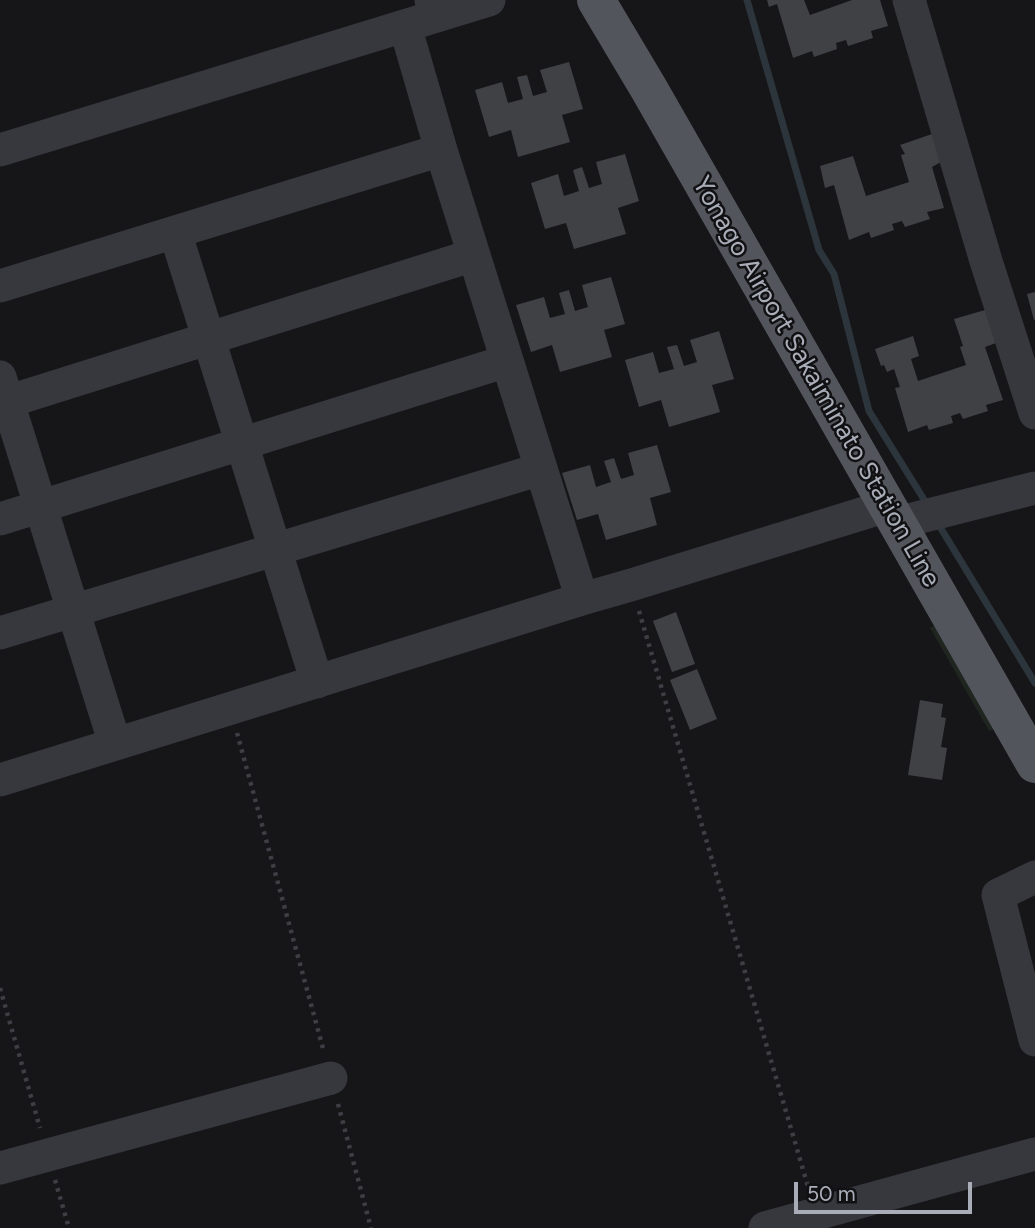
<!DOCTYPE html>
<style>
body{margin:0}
#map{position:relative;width:1035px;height:1228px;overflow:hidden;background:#161618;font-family:Figtree,sans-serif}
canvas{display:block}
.scale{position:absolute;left:794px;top:1182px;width:178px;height:32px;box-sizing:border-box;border:4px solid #a8adb8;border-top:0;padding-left:9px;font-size:21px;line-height:24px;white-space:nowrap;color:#a8adb8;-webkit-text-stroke:5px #111113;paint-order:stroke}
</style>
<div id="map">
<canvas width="1035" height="1228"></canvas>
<div class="scale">50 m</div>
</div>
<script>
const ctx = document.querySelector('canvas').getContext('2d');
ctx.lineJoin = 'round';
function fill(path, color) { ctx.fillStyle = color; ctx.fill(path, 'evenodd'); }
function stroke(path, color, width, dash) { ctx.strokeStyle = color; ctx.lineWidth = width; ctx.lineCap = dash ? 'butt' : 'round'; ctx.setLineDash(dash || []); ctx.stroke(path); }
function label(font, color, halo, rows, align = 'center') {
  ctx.font = font + ' Figtree,sans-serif'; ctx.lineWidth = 5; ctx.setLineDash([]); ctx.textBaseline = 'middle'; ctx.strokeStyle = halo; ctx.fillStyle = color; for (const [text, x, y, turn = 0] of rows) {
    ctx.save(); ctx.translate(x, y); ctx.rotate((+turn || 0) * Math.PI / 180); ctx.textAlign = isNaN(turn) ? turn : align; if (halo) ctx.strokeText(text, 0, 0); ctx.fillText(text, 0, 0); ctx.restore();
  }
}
fill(new Path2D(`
 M935,625L994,729L989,731L930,628Z`), '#1e261f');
stroke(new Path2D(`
 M747,0L819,250L834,274L869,411L928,506
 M937,522L1035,683`), '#2c353c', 7);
fill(new Path2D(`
 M767,0H804L810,15L852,0H880L888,26L871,31L873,38L848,46L846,40L836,43L837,49L814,57L812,51L793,58L777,4L769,7Z
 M569,62L583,109L562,115L570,142L518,157L511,130L489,137L475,90L502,82L508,103L523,99L517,77L527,75L533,96L547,92L540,70Z
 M932,134L941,162L932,167L944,208L927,212L930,219L905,227L902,221L892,224L894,230L871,238L869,232L849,240L834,185L825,188L820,166L853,156L866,196L909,182L901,155L905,154L900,145Z
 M625,154L639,201L618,208L626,234L574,249L566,223L545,229L531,183L558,174L564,196L579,191L573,170L582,167L589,188L602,184L596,162Z
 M611,277L625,324L604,330L612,357L560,372L552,345L531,352L516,305L544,297L550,318L565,314L559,293L569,290L575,311L588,307L582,285Z
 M1035,292V320H1034L1027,294Z
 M985,310L996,343L985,347L1003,400L986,405L988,411L963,419L960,413L951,416L953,423L929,430L927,425L908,432L895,388L900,387L894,369L887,372L884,365L881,366L875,349L913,336L919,356L911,359L918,381L966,365L960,347L963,346L954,319Z
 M719,331L734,379L712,385L720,412L669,427L661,400L639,407L625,360L653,352L659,373L674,369L667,347L677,345L684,366L697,362L690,340Z
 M657,445L671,492L650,498L657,525L606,540L598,514L577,520L562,473L590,465L596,487L611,482L604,461L614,458L621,479L634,475L628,453Z
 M676,612L695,664L672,672L653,621Z
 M697,669L717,719L690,730L670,680Z
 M920,700L943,704L941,717L946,718L941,747L947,748L942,780L908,775Z`), '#404145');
stroke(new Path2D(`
 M639,611L809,1190
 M237,733L324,1052
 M0,988L40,1128
 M338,1104L371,1228
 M55,1180L69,1228`), '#3d3f44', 4.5, [3.5, 5]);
stroke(new Path2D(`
 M909,0L986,261L1035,413
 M440,15L489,0
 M405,26L441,150L582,599
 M0,150L440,15L431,0
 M175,232L317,682
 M0,286L441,150
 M0,377L115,744
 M0,404L474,255
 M0,519L507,361
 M897,523L1035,488
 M0,633L541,469
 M0,780L582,599L631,585L887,506
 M1035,877L998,895L1035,1040
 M0,1168L331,1078
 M765,1228L1035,1154`), '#37383d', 33);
stroke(new Path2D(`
 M596,0L649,89L1035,764`), '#53555c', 38);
label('26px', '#a8adb8', '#111113', [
 ["Yonago Airport Sakaiminato Station Line",816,382,60]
]);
</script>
